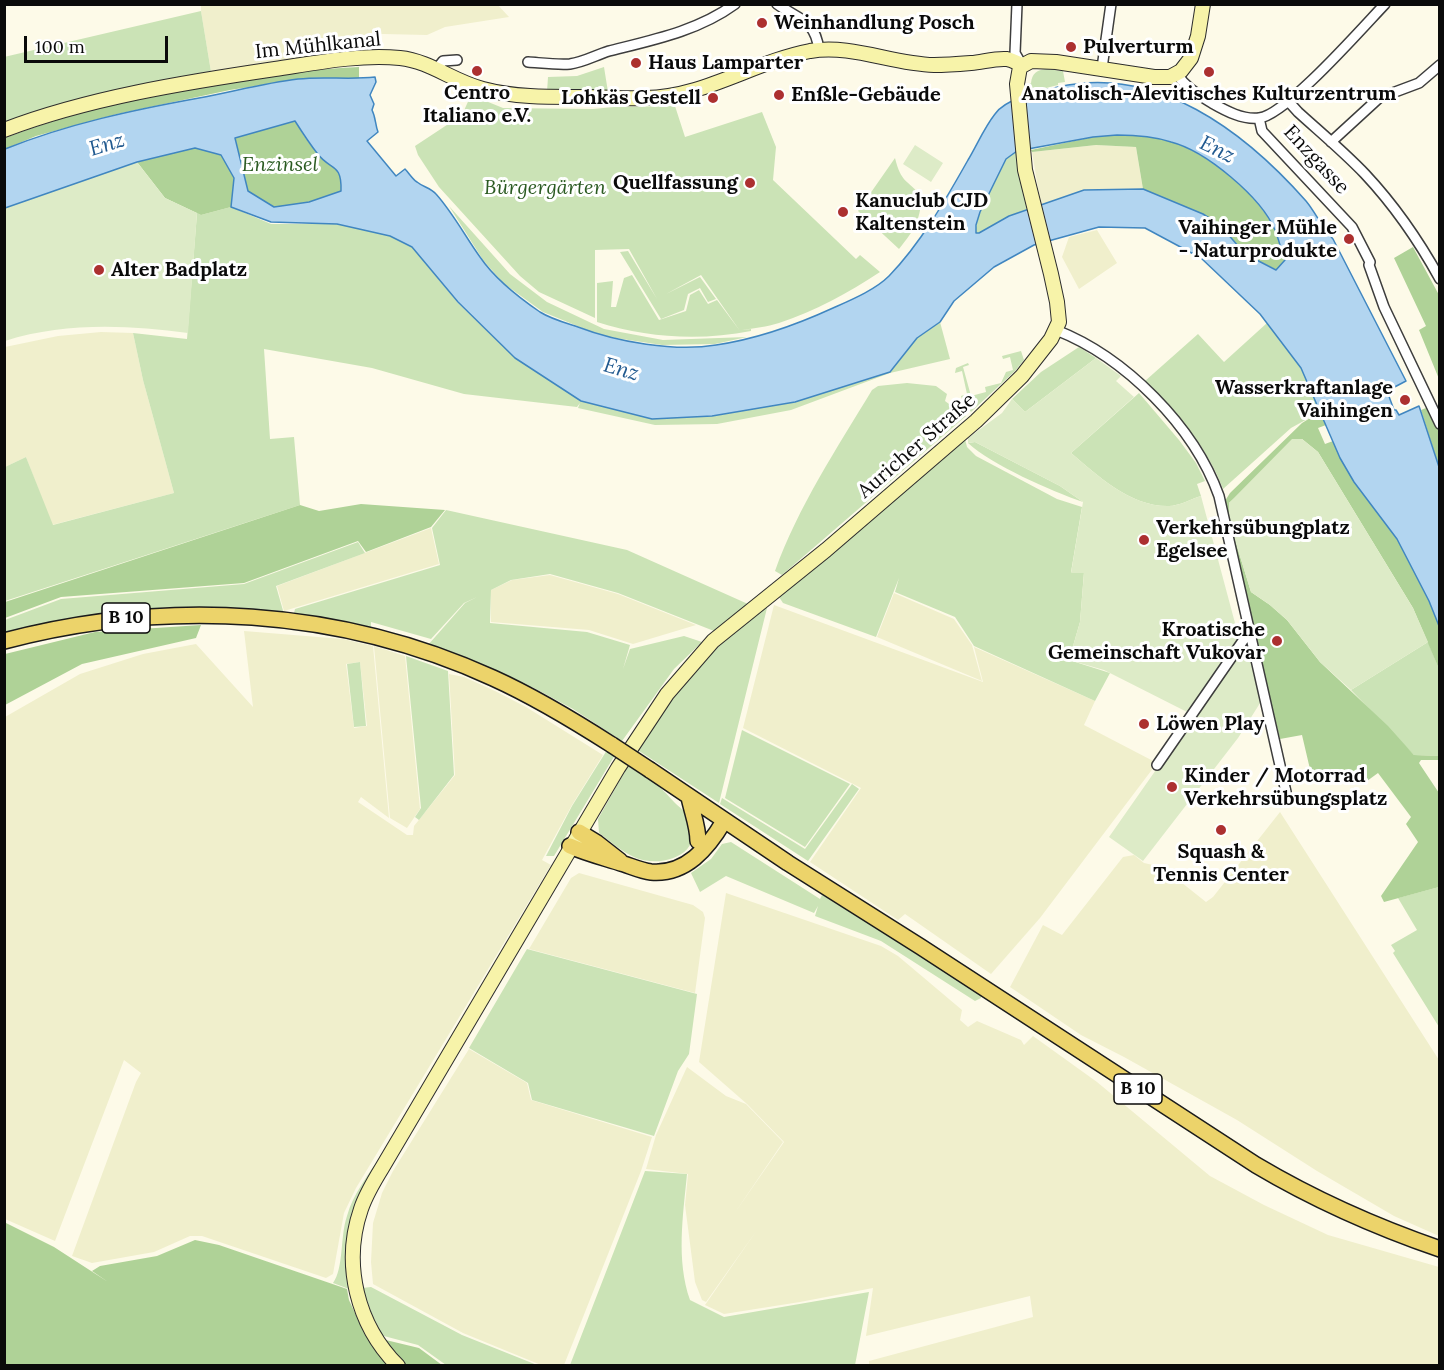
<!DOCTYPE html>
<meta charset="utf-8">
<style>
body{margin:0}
#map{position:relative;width:1444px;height:1370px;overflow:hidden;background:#fdfae8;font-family:Lora,serif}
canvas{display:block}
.frame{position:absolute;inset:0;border:6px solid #0a0a0a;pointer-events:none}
.scale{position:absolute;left:24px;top:36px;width:144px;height:27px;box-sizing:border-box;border:3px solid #0a0a0a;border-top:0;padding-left:8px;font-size:18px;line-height:21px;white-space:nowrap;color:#0a0a0a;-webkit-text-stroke:4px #fff;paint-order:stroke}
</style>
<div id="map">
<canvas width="1444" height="1370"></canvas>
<div class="frame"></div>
<div class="scale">100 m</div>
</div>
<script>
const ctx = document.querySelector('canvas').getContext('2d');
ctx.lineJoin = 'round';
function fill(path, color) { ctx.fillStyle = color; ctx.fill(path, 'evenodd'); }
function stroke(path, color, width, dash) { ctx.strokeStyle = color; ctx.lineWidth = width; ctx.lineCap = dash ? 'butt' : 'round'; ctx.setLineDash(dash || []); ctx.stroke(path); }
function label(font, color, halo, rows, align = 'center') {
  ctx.font = font + ' Lora,serif'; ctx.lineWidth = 6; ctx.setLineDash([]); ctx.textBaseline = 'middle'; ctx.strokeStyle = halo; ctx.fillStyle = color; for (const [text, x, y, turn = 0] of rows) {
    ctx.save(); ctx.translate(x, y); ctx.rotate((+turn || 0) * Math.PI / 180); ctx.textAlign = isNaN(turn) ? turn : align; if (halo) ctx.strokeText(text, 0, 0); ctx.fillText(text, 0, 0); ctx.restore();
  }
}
fill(new Path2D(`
 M497,4L509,17L445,27L427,35L383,34L356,36L357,52L211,72L201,11V5Z
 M1096,145L1136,147L1143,189L1084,190L1041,206L1032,152Z
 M1097,230L1117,263L1079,289L1062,257L1069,237Z
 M101,332L133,333L143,380L174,493L52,525L26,457L5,467V347L58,336Z
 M431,528L439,564L284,611L277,586Z
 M550,575L618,594L696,625L633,644L589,630L491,622V590L512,580Z
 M894,593L954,619L972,645L982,681L877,637Z
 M774,605L983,682L974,647L1095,701L1084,725L1157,763L1040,918L991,974L905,914L898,920L810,862L861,788L743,728Z
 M244,631L343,639L373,646L389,818L361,797L358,802L407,835H413L414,826L455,775L449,674L464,677L495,691L526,707L603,755L572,805L542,860L551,865L356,1188L344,1213L333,1274L326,1278L202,1236H190L154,1252L92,1263L72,1256L136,1082L141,1073L124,1060L55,1241L5,1219V717L80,674L143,654L196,644L253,707ZM360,662L367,726L354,728L346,664Z
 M374,646L405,656L420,809L407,828L390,818Z
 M1280,812L1439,1060V1236L1394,1216L1317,1171L1237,1120L1124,1057L1081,1035L1010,987L1043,925L1062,935L1123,857L1134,855L1144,863L1162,867L1206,902L1213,897Z
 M579,873L693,905L703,912L705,918L695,993L529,949L571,878Z
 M726,893L881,946L898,956L962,1010L960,1020L968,1027L977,1021L1021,1040L1024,1045L1033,1036L1097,1082L1210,1176L1264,1205L1328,1235L1439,1267V1365H869V1361L1033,1317L1030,1296L866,1336L873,1288L800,1302L724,1314L705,1305L757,1230L706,1302L702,1300L695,1282L685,1205L688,1174L646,1169L656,1135L687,1067L726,1096L746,1104L783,1142L734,1214L784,1142L747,1104L699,1062Z
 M469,1049L527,1083L531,1100L652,1137L641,1171L564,1365H541L463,1333L373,1284L371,1262L373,1223L382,1193L393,1171Z`), '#f0efcc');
fill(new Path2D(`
 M201,11L211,72L5,124L4,57Z
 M604,67L608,92H547L548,77L577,76Z
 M1046,69L1063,71L1065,82L1058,83V85L1026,93V84L1031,83C1032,73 1037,70 1046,69Z
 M471,95L503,108L593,109L614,107L675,106L685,137L762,112L776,147L773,180L856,259L860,255L880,272C848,293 815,311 779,323C767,327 754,328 742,330L751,329V331C700,341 647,338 597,322V283L613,281L611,307H616L624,278L632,275L659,320L686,311L690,295L699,290L708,304L717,300L740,331L701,275L666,294L700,277L716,299L708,302L700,288L688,294L684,310L661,319L620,252L628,251L657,299L629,249L595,250V318L539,292L520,276L439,187L418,155L415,146L462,115Z
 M1017,151L1027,210L1009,216L979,233H976C974,221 996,170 1005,160C1008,157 1013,154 1017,151Z
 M895,158C901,183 907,179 922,197C919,223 915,229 899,249L858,211Z
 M449,206L510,274L547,302L604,329L663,340L747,337L715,344L662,345L602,336L543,312L503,283L483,260Z
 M231,207L271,224H337L390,236L412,247L458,303L515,358L581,401L653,419L713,416L795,402L890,372L917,338L940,322L950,359L890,373L791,410L717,424L655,425L578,408L580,403L577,407L464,394L372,368L264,349L270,439L294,437L300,505L5,601V467L26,457L53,525L174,493L143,380L133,333L187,339L197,213L201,215Z
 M1267,323L1301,368L1320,412L1291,428L1223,489C1207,446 1176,413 1145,381L1198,334L1224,362Z
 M1079,347L1096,358L1025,412L1012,399L1041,372Z
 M1021,351L1024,360L1015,371L971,412L962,399L961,396L967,394L962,371L955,373L956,368L968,363L969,365L963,367L971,396L986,392L985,387L1001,383L1006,372L1013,370L1010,357L1003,359L1002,356Z
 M907,383L936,386L947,394L945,401L949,404L951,402L966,416L782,575L775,571C798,507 837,448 872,390L878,386Z
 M1139,393L1179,440L1196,463L1205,481L1197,484L1201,496C1191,499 1179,506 1169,506C1131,507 1098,476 1071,453Z
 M965,439L967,447L976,456L1057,499L1082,507L1071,572H1084L1080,622L1069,660L1110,673L1095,701L974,646L955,617L895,592L899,578L876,637L783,603L779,597C843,547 902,491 965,439Z
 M975,442L1060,486L1083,502C1051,491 992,465 968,443Z
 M446,510L627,550L748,604L714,631L618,593L550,574L511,580L491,590L490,623L587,632L630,645L623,669L630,649L684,636L702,642L674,669L622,741L573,709L532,687L531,689L477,664L428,645L465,603L477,597L464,603L431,639L371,622V627L294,613L295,609L440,565L432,528Z
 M358,542L365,553L276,586L284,614C252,611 220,607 187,607C126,608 63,619 5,635V620L61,599L244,584Z
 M765,607L767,608L719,803L636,749L671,696L720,643Z
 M1428,642L1439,669V756L1414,755L1351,690Z
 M406,656L448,671L454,775L419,820L415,817L421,808Z
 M360,662L366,726L354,727L347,664Z
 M742,730L850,784L805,847L725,798Z
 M607,750L615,755L554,856H546L572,806Z
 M629,764C649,777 659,785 675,803C679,807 685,811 688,816C709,853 662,870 634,857C622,852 610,841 599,833L598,819Z
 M852,784L859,789L808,861L720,804L722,798L805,849Z
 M731,842L820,899L822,895L892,936L981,993V998L975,1001L881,941L815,916L818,906L814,913L726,876L700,892L691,873L711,859L722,844Z
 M1439,887H1440L1439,1027L1393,953L1395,951L1391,945L1417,930L1398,898Z
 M527,949L697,994L689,1054L678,1071L654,1136L532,1100L528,1083L469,1048Z
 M381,1155L383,1156L350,1225L347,1246L349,1289L333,1283C344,1268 340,1236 347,1216C353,1194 369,1174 381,1155Z
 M645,1171L687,1174C683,1216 676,1260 690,1300L724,1317L869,1292L855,1365H570Z
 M371,1287L462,1335L537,1365H446L418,1345L380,1335L362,1288Z`), '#cbe3b6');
fill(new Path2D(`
 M359,67V79H299L230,90L117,114L36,136L5,149V138C72,112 142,97 213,85C261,77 310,69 359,67Z
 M296,121C301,133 309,143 317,153C331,171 342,162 341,191L309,202L274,207L248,191L235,137Z
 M1117,135C1135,135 1153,136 1171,142C1206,151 1261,197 1275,230C1279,239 1281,250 1285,260L1277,270L1245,254L1220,225L1203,214L1143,189L1136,147L1096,145L1032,152L1031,150L1093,137Z
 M195,148L221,155L234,178L231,207L201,215L165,198L137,162Z
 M1413,247L1439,295V379L1419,330L1426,326L1394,258Z
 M1426,408L1430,416L1439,412V467L1421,410Z
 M1320,412L1326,425L1318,428L1325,444L1333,441L1354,482L1397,539L1429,601L1439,626V669L1413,608L1318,452L1302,439L1229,503V520L1251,592L1270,605L1287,620L1320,662L1388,726L1414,755L1439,756V760H1421L1419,763L1439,793V887L1384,902L1381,896L1418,842L1406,824L1411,817L1378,773L1367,781C1349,775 1331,778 1313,782L1302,735L1280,739L1223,504L1230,493L1302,423Z
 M361,504L445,510L431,527L366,552L358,541L244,583L61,597L5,618V602L300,505L319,511Z
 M201,625L196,638L82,664L5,705V654L95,632Z
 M4,1222L54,1247L108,1282L92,1271L100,1266L157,1256L195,1240L219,1245L347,1289L349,1300L365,1335L419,1348L442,1365H5Z`), '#afd297');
fill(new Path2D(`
 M915,145L943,163L931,182L903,164Z
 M137,162L165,198L197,213L188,333C128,325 64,322 5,341L4,208Z
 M1096,358L1121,376L1116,381L1134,397L1071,453C1098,476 1131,507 1169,506C1179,506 1191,499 1201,496L1239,638L1191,714L1104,670L1069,660L1080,622L1084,573H1071L1083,502L1060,486L975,442L968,443V438L1002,413L1012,399L1025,412Z
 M1292,439H1302L1318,452L1413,608L1428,642L1351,690L1320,662L1287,620L1270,605L1251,592L1229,520V503Z
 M1245,650L1253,656L1262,700L1238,738L1143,861L1109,837L1237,654Z`), '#ddebc7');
const water = new Path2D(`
 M375,77L376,82L370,95L374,104L372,110C376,118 375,124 378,132L367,141L396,176L405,169C409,173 412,179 417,182C423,187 431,188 436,194C453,213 465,236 480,257C495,279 518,297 540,312C551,319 566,323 578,327C617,342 675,352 716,345C757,339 796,325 833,308C851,300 875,290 889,276C921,243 946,199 968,160C977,145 984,128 995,114C1006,98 1040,91 1058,87C1157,64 1245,132 1306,201C1316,213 1322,228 1333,239L1406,381L1387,391L1394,410H1396L1399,415L1419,406L1439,467V626L1429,601L1397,539L1354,482L1340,458L1301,368L1260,314L1201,258L1145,228L1099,227L1034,245L994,267L954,301L940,322L917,338L890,372L795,402L712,416L652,419L581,401L515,358L458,302L412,247L390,236L337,224L271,222L231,207L234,178L221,155L195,148L137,162L5,208V149C67,124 133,110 199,98C232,92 264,83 298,79C323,76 349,80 375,77ZM295,121C302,132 309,143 317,153C330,171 342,162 341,191L309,202L274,207L248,191L235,138ZM1117,135C1135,135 1153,136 1171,142C1206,151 1261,197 1275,230C1279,240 1281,250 1285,260L1276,270L1245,254L1220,225L1203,214L1143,189L1084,190L1009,216L979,233H976V225L980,212L1006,159L1017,151L1093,137Z`);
fill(water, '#b2d5f0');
stroke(water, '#4086c0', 1.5);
const street = new Path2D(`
 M777,4C799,20 815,19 819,50
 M1017,4L1015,53L1022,65
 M528,62C542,63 557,65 570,64C584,62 596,55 609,51C653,40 698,31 735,4
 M1102,68L1111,4
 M436,70L443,61L457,60
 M1177,74C1186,88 1198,94 1212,103C1226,111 1243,120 1259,118C1285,116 1363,27 1385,4
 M1289,102L1298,112C1320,132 1344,152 1365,174C1395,206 1419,241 1440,279
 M1259,118L1262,131L1352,227L1370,262L1369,265L1384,307L1440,424
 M1331,142L1379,98L1419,83L1440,65
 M1056,330C1125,357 1194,426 1219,496L1286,792
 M1157,765L1249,632`);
const secondary = new Path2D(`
 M4,130C87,98 187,82 275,69C315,63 359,54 400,58C430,61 454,82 483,89C517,98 552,97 587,97C606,97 625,99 645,98C705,97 753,62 810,51C852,44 892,64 934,65C946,65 959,64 971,63C983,62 995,58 1007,59C1012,60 1017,63 1022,65
 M398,1366C357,1325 342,1264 361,1209C366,1194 374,1181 382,1168L618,768L667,694L713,641L826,550L976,421L1022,376L1051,339L1059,322L1057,302L1051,274L1025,170L1017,84L1020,67L1031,61L1056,62L1154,77H1170L1181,71L1191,58L1198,36L1203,4`);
const primary = new Path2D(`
 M4,641C167,598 340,608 493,678C535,697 573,720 612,745
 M650,770L788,863L921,947L1256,1165C1315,1200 1376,1227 1440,1249
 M689,797C692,812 698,826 698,841
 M579,832L597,843L620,861
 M570,846C588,854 606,858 624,864C633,867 642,871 651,872C686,875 708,848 724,821`);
stroke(street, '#3d3d3d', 12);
stroke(secondary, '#2c2c2c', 16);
stroke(primary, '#1b1b1b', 18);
stroke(street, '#fff', 9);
stroke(secondary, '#f7f3a9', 14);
stroke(primary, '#ecd36a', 15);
const primaryBridge = new Path2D(`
 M612,745L650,770`);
stroke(primaryBridge, '#1b1b1b', 18, []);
stroke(primaryBridge, '#ecd36a', 15);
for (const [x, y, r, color] of [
 [762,23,6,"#ac3030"],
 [1071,47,6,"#ac3030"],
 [636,63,6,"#ac3030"],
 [477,71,6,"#ac3030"],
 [1209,72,6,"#ac3030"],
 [779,95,6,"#ac3030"],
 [713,98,6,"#ac3030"],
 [750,183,6,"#ac3030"],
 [843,212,6,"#ac3030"],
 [1349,239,6,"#ac3030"],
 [99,270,6,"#ac3030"],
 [1405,400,6,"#ac3030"],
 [1144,540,6,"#ac3030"],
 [1277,641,6,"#ac3030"],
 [1144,724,6,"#ac3030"],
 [1172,787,6,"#ac3030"],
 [1221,830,6,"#ac3030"]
]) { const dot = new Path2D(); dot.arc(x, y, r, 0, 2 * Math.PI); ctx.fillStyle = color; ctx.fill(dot); stroke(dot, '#fff', 2); }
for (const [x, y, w] of [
 [126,618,48],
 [1138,1089,48]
]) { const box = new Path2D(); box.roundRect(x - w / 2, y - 15, w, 30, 4.5); ctx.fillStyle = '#fff'; ctx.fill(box); stroke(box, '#0a0a0a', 1.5); }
label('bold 18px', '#0a0a0a', null, [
 ["B 10",126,618],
 ["B 10",1138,1089]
]);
label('bold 20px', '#0a0a0a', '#fff', [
 ["Weinhandlung Posch",774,23],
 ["Pulverturm",1083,47],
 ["Haus Lamparter",648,63],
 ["Centro",477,93,"center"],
 ["Italiano e.V.",477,116,"center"],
 ["Anatolisch-Alevitisches Kulturzentrum",1209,94,"center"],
 ["Enßle-Gebäude",791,95],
 ["Lohkäs Gestell",701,98,"right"],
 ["Quellfassung",738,183,"right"],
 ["Kanuclub CJD",855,201],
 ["Kaltenstein",855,224],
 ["Vaihinger Mühle",1337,228,"right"],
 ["- Naturprodukte",1337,251,"right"],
 ["Alter Badplatz",111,270],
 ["Wasserkraftanlage",1393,388,"right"],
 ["Vaihingen",1393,411,"right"],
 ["Verkehrsübungplatz",1156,528],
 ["Egelsee",1156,551],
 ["Kroatische",1265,630,"right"],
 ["Gemeinschaft Vukovar",1265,653,"right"],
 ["Löwen Play",1156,724],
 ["Kinder / Motorrad",1184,776],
 ["Verkehrsübungsplatz",1184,799],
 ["Squash &",1221,852,"center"],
 ["Tennis Center",1221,875,"center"]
], 'left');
label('20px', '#0a0a0a', '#fff', [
 ["Im Mühlkanal",318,46,-6],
 ["Enzgasse",1316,160,47],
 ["Auricher Straße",917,446,-41]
]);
label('italic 20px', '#2a5a21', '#fff', [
 ["Enzinsel",280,165],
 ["Bürgergärten",545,188]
]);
label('italic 21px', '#20598f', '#fff', [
 ["Enz",107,145,-17],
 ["Enz",1217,150,26],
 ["Enz",621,370,16]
]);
</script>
